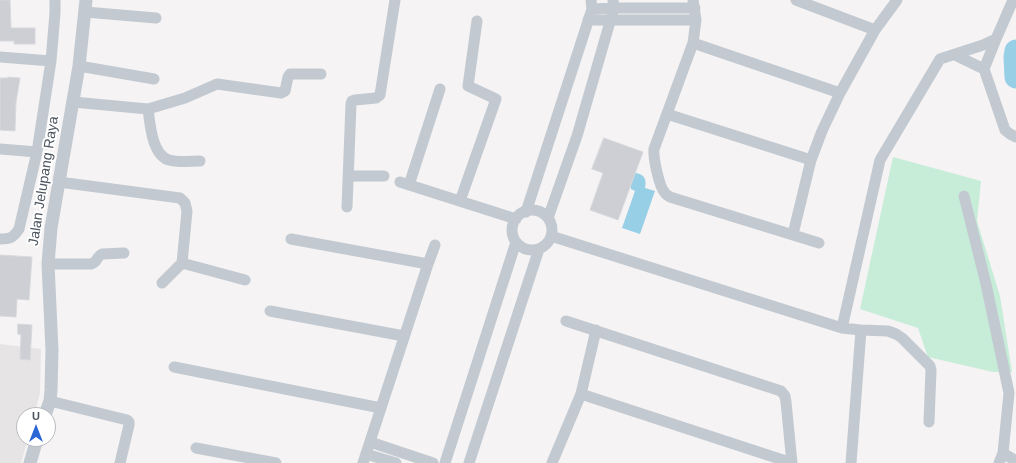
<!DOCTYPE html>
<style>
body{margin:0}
#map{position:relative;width:1016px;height:463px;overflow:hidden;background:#f5f3f3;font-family:Arial,sans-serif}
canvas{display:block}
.north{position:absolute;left:16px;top:407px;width:40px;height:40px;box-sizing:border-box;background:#fff;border:1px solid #b7bbbf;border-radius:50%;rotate:0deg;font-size:11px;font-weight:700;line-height:16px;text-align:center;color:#4c545f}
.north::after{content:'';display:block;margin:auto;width:14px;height:18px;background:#2b66d7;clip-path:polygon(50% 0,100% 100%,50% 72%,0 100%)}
</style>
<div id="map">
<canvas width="1016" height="463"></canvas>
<div class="north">U</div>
</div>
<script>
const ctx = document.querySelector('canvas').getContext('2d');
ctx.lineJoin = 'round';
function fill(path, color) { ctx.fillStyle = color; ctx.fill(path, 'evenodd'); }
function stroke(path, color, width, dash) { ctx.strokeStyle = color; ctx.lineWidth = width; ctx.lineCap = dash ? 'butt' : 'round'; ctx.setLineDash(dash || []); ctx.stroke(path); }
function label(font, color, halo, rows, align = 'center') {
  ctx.font = font + ' Arial,sans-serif'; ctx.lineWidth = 4; ctx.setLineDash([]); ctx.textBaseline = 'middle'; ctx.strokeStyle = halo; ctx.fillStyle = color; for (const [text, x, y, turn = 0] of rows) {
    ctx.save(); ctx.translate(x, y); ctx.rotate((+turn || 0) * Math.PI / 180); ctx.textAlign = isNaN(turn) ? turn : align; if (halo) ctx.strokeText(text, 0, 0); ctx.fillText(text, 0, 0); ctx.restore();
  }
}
fill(new Path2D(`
 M0,344L41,349L40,393L34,415H24V439H28L21,463H0Z`), '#e6e4e4');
fill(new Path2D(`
 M893,157L981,181L977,221L1000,296L1012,372H993L928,357L918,328L860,309Z`), '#c7edd9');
fill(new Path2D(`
 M635,173C644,174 647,179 645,188L655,191L640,234L622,228L635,191L631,189L630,185Z`), '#97cfe6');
stroke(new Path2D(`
 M1016,51L1015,57L1016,77`), '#97cfe6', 23);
const building = new Path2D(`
 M0,0H10L11,28H35V44H14V41H0Z
 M8,77L20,78L16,102L15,131L0,130V78H8Z
 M604,138L643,152L618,220L590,210L603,173L592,169Z
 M0,255L32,257L29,300L17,299L16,317L0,316Z
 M18,324L32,325L30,360L20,359L21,335L18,334Z`);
fill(building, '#cdcfd5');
stroke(building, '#d7d9dd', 1);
stroke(new Path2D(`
 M693,0L696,20L693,43L654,149C653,157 659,187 665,193C665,194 669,196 670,197L819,243
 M796,0L875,30
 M592,9L614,8H695
 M85,12L156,18
 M588,20H696
 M693,43L840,93L822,131L811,160L793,234
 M955,55L984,69L1005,130L1010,134L1016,137
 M0,57L51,61
 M79,66L154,79
 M984,69L996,39
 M840,93L875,30L897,0
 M73,102L148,109L185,98L217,84L281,93L285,91L288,77L290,74H321
 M148,109C150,124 152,155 169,160C179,163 190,161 200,161
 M667,114L811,160
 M0,149L37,152
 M348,176H384
 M59,182L180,198L185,203L187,211L182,263L162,283
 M400,182L516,219
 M409,185L440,89
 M964,196L986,284L1009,393L1003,453L999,463
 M460,201L496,99L468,86L477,21
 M347,207L351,104L352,101L355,100L376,98L380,95L395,0
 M512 230a20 20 0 1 1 40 0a20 20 0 1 1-40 0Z
 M526,212L592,9L591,0
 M548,218L577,136L614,8L613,0
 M551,236L842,328L861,330L888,331L896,334L902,338L930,366L931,370L929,422
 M0,239C10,239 13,238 19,229L37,152L51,61L55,13V0
 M291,239L428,264
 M182,263L245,280
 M48,264H91C97,263 97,256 102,254L124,253
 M270,311L404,336
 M566,321L781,391L785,396L786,402L792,463
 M842,328L880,160L940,59L983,45L996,39L1013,0
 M174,367L381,408
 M581,394L792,463
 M50,401L127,420L129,422V425L120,463
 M370,442L433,463
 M196,448L276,463
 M1003,453L1016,461
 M366,454L396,463
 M363,463L428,264L435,245
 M445,463L516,242
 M469,463L539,249
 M552,463L581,394L596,330
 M851,463L861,330`), '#c2c9d0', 11);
stroke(new Path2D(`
 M45,415L50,401L51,390L52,350L48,264L51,228L79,66L86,0
 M30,463L37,439`), '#c2c9d0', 13);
label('14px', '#4c545f', '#fff', [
 ["Jalan Jelupang Raya",44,181,-81]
]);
</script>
